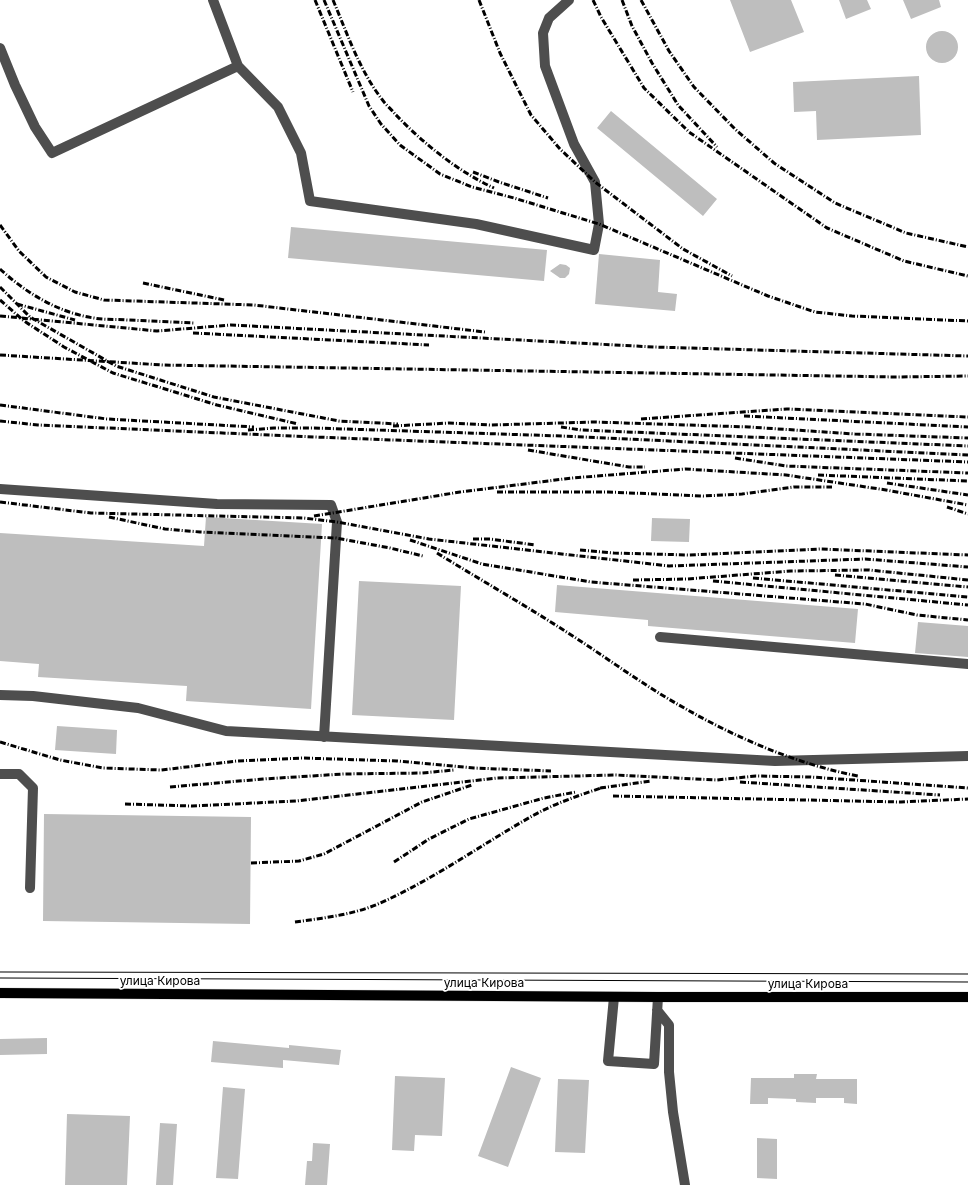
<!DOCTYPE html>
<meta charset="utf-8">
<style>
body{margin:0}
canvas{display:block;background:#fff}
</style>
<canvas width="968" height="1185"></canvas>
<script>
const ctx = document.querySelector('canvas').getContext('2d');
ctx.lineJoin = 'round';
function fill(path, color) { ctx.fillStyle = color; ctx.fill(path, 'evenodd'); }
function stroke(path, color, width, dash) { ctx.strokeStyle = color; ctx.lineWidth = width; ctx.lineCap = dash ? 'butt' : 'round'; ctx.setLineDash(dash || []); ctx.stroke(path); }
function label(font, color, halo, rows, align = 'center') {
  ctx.font = font + ' Inter,sans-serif'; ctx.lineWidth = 3.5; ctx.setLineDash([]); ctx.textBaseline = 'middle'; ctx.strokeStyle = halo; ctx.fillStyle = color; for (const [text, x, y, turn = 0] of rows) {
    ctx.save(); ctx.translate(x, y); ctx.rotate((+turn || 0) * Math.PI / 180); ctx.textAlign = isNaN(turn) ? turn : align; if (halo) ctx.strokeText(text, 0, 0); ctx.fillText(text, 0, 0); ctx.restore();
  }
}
fill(new Path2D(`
 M730,0H791L804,32L750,52Z
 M839,0H867L871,9L846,19Z
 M903,0H939L941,7L911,19Z
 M926 47a16 16 0 1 1 32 0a16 16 0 1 1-32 0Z
 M919,76L921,135L817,140L816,111L794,112L793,82Z
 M611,111L717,199L703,216L597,128Z
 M291,227L547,250L544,281L288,258Z
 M599,254L660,260L658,292L677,294L675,311L595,304Z
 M560,264L566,265L570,268L569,274L565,278H560L550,271Z
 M206,517L322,524L311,709L186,701L187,686L38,677L39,664L0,661V533L204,546Z
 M652,518L690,519L689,542L651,541Z
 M359,581L461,586L454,720L352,715Z
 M557,585L858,609L855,643L648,626V620L555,612Z
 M918,622L968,626V657L915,653Z
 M57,726L117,730L116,754L55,750Z
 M44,814L251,817L250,924L43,921Z
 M47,1038V1054L0,1055V1039Z
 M213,1041L289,1048V1045L341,1050L339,1065L283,1060V1068L211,1062Z
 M511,1067L541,1078L508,1167L478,1156Z
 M794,1074H817L816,1079H857V1104L844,1103V1098H816V1103L796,1102V1099L768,1098V1104H750L751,1078H794Z
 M395,1076L445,1078L442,1136L415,1135L414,1151L392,1150Z
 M558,1079L589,1080L585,1153L555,1152Z
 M223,1087L245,1089L238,1179L216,1178Z
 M67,1114L130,1116L127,1185H65Z
 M160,1123L177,1124L173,1185H156Z
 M757,1138L777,1139V1179L757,1178Z
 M313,1143L330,1144L327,1185H305L307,1161H312Z`), '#bebebe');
const major = new Path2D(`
 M0,993L658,997H968`);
stroke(major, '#dbdbdb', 11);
stroke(new Path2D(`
 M213,0L238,66L278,107L301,153L310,201L476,224L594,250L599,224L595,182L574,144L545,66L543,33L549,18L569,0
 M0,48L15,85L35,127L52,153L238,66
 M0,489L217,504L331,505L337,522L324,737
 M660,637L968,664
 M0,695L33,696L138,708L226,731L775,761L968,756
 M0,774H19L33,788L30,888
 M614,997L608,1061L654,1064L658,997
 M657,1010L669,1025V1072L673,1112L685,1185`), '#4e4e4e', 10);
stroke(major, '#000', 10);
stroke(new Path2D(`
 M0,972L968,974
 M0,978L968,982`), '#000', 1);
stroke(new Path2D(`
 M315,0L353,92
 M324,0L369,106L381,124L400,145L440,174L472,187L514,198L599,224L768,296L815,312L852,316L968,321
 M333,0C347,33 359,69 381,98C385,104 391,109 395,114C423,143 457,171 494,188
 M479,0L500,53L531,115L560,149L595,182L683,249L732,276
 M593,0L601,17L644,88L689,132L827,228L904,261L968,276
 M622,0L632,26L652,63L678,105L717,147
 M641,0L669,51L694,87L735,129L774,163L835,203L906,233L968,247
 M473,172L499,182L548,198
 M0,225L19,251L46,277L75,292L104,300L254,305L485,332
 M0,269C26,293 59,313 94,318C105,320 116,319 127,320C150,321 172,322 194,323
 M143,283L224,300
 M0,287L30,317L116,366L214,397L339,421L398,424
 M0,300L24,321L64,347L113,373L217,405L298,424
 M17,304L75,320
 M0,316L157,331L231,325L654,347L968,356
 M193,333L429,345
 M0,355L163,365L896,377L968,376
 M0,405L107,419L254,427
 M744,416L968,427
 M641,419L787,409L968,417
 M0,421L38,425L315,437L968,462
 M393,426L449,423L490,425L595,422L749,427L855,434L968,438
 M561,427L581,430L968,446
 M248,430L274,428H314L562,436L968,455
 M528,450L629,467H645
 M735,458L786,466L968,473
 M818,475L968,481
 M887,483L968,495
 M497,492H608L703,496L742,494L794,487H832
 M0,502L91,513L304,518L337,522L429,539L669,566L865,559L968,567
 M947,507L968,514
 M314,516L460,492L572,478L685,469L786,475L886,490L968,505
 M109,517L165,529L200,532L336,538L390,548L423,556
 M473,539H490L535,545
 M410,540L482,564L591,582L865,604L917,615L968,620
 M580,550L614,553L689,555L820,549L968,555
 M437,553C479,579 523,604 565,631C603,655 640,683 679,705C734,737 796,764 858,776
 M835,575L968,587
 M753,578L968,597
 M633,580L687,579L791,571L869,570L968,580
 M713,581L968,605
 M0,742L60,760L103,768L161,770L237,761L303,758L397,761L474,768L551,771
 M740,782L940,795
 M170,787L263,779L343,774L422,773L454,770
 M600,788L651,781
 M613,796L901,802L968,799
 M125,804L192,806L296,801L497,778L616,775L717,780L756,776L811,777L968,788
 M394,862L429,839L469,819L544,798L576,792
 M251,863L299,861L324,854L422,802L472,785
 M295,922C323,918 352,915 378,904C433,880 482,844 534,815C556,803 580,795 604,787`), '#000', 3, [6, 2, 1, 2]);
label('12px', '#000', '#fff', [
 ["улица Кирова",160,981],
 ["улица Кирова",484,983],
 ["улица Кирова",808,984]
]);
</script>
